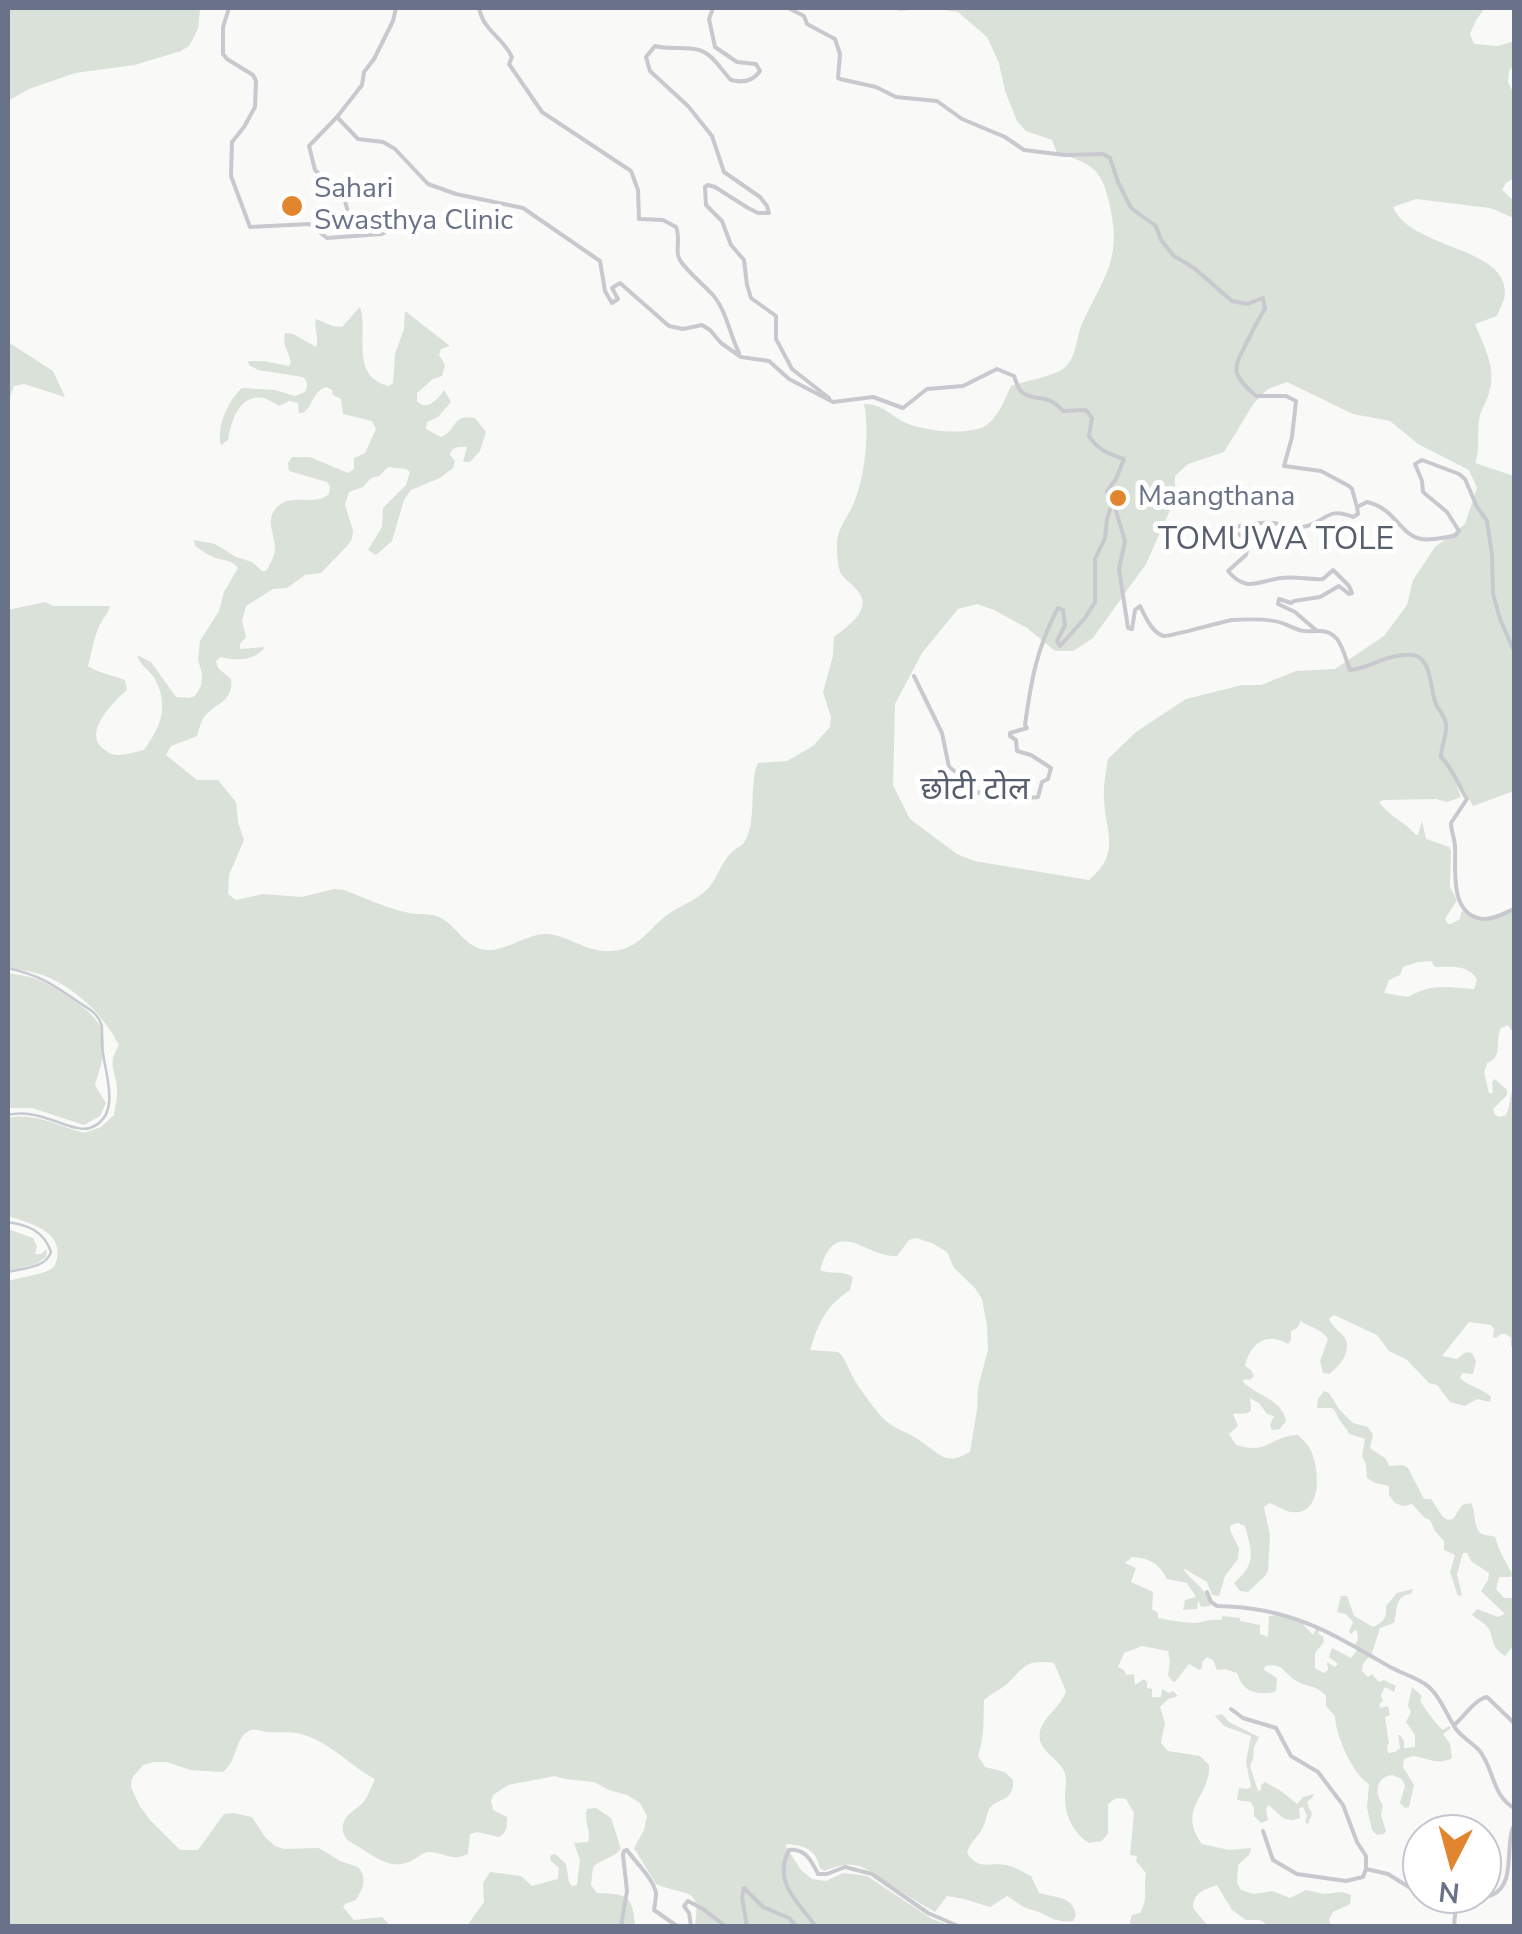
<!DOCTYPE html>
<meta charset="utf-8">
<style>
body{margin:0}
#map{position:relative;width:1522px;height:1934px;overflow:hidden;background:#f9f9f7;font-family:"Nunito Sans",sans-serif}
canvas{display:block}
.frame{position:absolute;inset:0;border:10px solid #697288;pointer-events:none}
.north{position:absolute;left:1402px;top:1814px;width:100px;height:100px;box-sizing:border-box;background:#fff;border:2px solid #c3c7cf;border-radius:50%;rotate:186deg;font-size:28px;font-weight:700;line-height:40px;text-align:center;color:#697288}
.north::after{content:'';display:block;margin:auto;width:35px;height:45px;background:#e2852f;clip-path:polygon(50% 0,100% 100%,50% 72%,0 100%)}
</style>
<div id="map">
<canvas width="1522" height="1934"></canvas>
<div class="frame"></div>
<div class="north">N</div>
</div>
<script>
const ctx = document.querySelector('canvas').getContext('2d');
ctx.lineJoin = 'round';
function fill(path, color) { ctx.fillStyle = color; ctx.fill(path, 'evenodd'); }
function stroke(path, color, width, dash) { ctx.strokeStyle = color; ctx.lineWidth = width; ctx.lineCap = dash ? 'butt' : 'round'; ctx.setLineDash(dash || []); ctx.stroke(path); }
function label(font, color, halo, rows, align = 'center') {
  ctx.font = font + ' "Nunito Sans","Noto Sans Devanagari",sans-serif'; ctx.lineWidth = 10; ctx.setLineDash([]); ctx.textBaseline = 'middle'; ctx.strokeStyle = halo; ctx.fillStyle = color; for (const [text, x, y, turn = 0] of rows) {
    ctx.save(); ctx.translate(x, y); ctx.rotate((+turn || 0) * Math.PI / 180); ctx.textAlign = isNaN(turn) ? turn : align; if (halo) ctx.strokeText(text, 0, 0); ctx.fillText(text, 0, 0); ctx.restore();
  }
}
fill(new Path2D(`
 M8,8H199L200,9L198,29L189,46L181,51L135,65L75,73L29,89L8,101Z
 M889,8H1485L1476,20L1470,34L1474,44L1498,46L1514,41V67L1509,70L1508,82L1514,94V178L1506,183L1502,190L1514,201V218L1490,208L1416,199L1393,207C1410,249 1506,246 1505,293C1505,300 1499,310 1497,316L1475,324C1484,346 1497,369 1489,393C1487,401 1482,408 1480,415C1476,431 1481,449 1475,463L1514,476V791L1473,806L1456,776V783L1461,797L1447,802L1436,799L1384,800L1379,802C1389,816 1405,822 1416,835H1418L1422,821L1426,839L1449,847L1451,851L1450,887L1457,900L1445,919L1448,924H1451L1460,919L1461,912L1464,911L1482,921L1514,911V1030H1511L1508,1025L1501,1028C1494,1041 1504,1057 1487,1063L1484,1073L1489,1093H1493L1492,1082L1495,1079L1507,1090V1095L1493,1109L1495,1115L1500,1117L1506,1115C1511,1106 1509,1096 1514,1086V1349L1511,1346V1338L1506,1334H1501L1496,1338L1493,1337L1494,1329L1491,1325L1469,1322L1442,1356L1457,1359L1466,1352L1472,1353L1476,1361L1473,1374L1462,1373L1460,1378C1469,1387 1483,1388 1491,1397L1490,1402L1477,1399L1465,1406L1450,1402L1437,1385L1429,1383L1406,1359L1389,1351L1377,1335L1334,1315L1329,1319C1333,1328 1340,1331 1345,1338C1352,1352 1339,1367 1329,1374L1323,1373L1320,1361L1328,1339C1321,1328 1310,1328 1301,1321L1297,1328L1291,1331V1340L1288,1344C1266,1331 1250,1344 1245,1366L1251,1370L1254,1376L1250,1380L1244,1379L1243,1382C1257,1396 1282,1399 1286,1421L1280,1429L1272,1430L1270,1425L1274,1416L1267,1414L1259,1403L1250,1398C1250,1401 1251,1404 1251,1407C1252,1417 1238,1412 1233,1414L1238,1426L1229,1434L1236,1445C1269,1455 1270,1436 1298,1435C1302,1439 1306,1443 1309,1447C1320,1465 1324,1517 1291,1512C1284,1511 1276,1505 1269,1503L1264,1507L1270,1535L1268,1570L1266,1575L1248,1592L1240,1591L1234,1583C1257,1563 1252,1553 1245,1526L1238,1523L1231,1525L1230,1530L1239,1548L1238,1559L1225,1576L1219,1596L1212,1595L1207,1582L1183,1568C1190,1581 1209,1589 1210,1606L1201,1607L1198,1600L1197,1609L1183,1610L1185,1600L1196,1597L1187,1583L1167,1579C1159,1563 1149,1558 1132,1557L1125,1563L1136,1568L1131,1582L1153,1592L1152,1609L1158,1613V1618C1170,1620 1183,1623 1195,1623C1204,1622 1211,1618 1221,1620L1223,1616L1240,1618V1621L1260,1625V1634L1268,1637L1269,1616L1278,1615L1302,1623L1313,1635L1316,1629L1320,1630L1318,1634L1323,1636L1324,1642L1315,1653V1668L1324,1673L1328,1670L1327,1662L1335,1667L1338,1664L1329,1657L1332,1648L1351,1658L1357,1650L1355,1645L1358,1639L1357,1631L1354,1630L1352,1634L1349,1632L1353,1622L1346,1614L1337,1612L1341,1596H1347L1354,1616L1373,1627C1384,1622 1387,1618 1386,1606L1397,1593L1413,1589L1411,1594C1393,1596 1398,1612 1394,1623L1380,1628L1372,1653L1363,1664L1362,1671L1368,1677L1372,1674L1379,1682L1384,1680L1396,1686L1394,1692L1385,1687L1381,1695L1383,1701L1379,1704L1381,1708L1388,1706L1390,1715L1385,1717L1389,1744L1387,1745L1388,1753L1395,1752L1400,1748L1398,1735H1400L1404,1741V1748L1415,1747V1735L1406,1722L1411,1712L1408,1706L1412,1687L1422,1696L1420,1701C1425,1708 1437,1726 1443,1730L1449,1726L1451,1728L1443,1734L1450,1744L1452,1758C1438,1766 1428,1758 1413,1756L1404,1759L1403,1767L1414,1785L1409,1807L1405,1808L1400,1803L1405,1786L1402,1779L1392,1775C1376,1777 1374,1793 1383,1805L1381,1815L1386,1831L1384,1834L1377,1835L1372,1830L1367,1808L1369,1784C1353,1775 1335,1734 1335,1716L1326,1706V1696C1316,1684 1307,1688 1295,1680C1281,1671 1284,1663 1265,1666L1264,1670L1277,1678L1276,1691C1267,1695 1250,1694 1243,1685C1240,1682 1239,1677 1237,1673L1225,1669L1217,1670L1213,1660L1207,1657L1202,1662V1668L1199,1670L1189,1664L1175,1682L1172,1681L1168,1675L1170,1661L1168,1651L1142,1646L1124,1653L1118,1667L1124,1670L1126,1675L1134,1674L1135,1685L1144,1679L1147,1682V1688L1152,1689V1697H1161L1162,1689L1169,1693L1173,1691L1178,1696L1168,1699L1160,1707L1165,1723L1161,1743L1168,1751L1200,1756L1209,1765C1211,1797 1176,1808 1202,1844L1229,1850L1251,1848L1250,1854L1238,1865L1237,1883L1241,1890L1254,1894L1272,1891L1290,1898L1306,1890L1324,1894L1342,1892L1351,1895L1350,1904L1333,1912L1329,1920L1332,1926H1269L1260,1920H1246L1232,1910L1217,1885C1203,1890 1194,1892 1193,1908L1208,1926H1129L1132,1915L1140,1913C1149,1898 1143,1890 1146,1873L1136,1861L1137,1856L1130,1855L1134,1813L1126,1799L1116,1798L1108,1804V1833L1102,1841L1089,1843C1073,1833 1064,1814 1065,1795C1066,1787 1067,1778 1064,1771C1057,1756 1036,1751 1040,1731C1044,1716 1061,1707 1066,1691L1054,1663C1029,1660 1027,1663 1011,1680C1004,1688 992,1693 984,1700C983,1721 985,1735 978,1756L985,1767L1005,1772L1013,1780C1014,1803 999,1796 989,1809C987,1813 986,1821 984,1825C980,1836 970,1841 967,1853C979,1871 988,1862 1006,1865C1015,1867 1023,1872 1031,1876L1039,1893C1055,1898 1072,1895 1076,1915L1073,1921C1059,1923 1051,1918 1039,1912C1034,1910 1027,1909 1022,1906C1017,1903 1013,1899 1007,1896L990,1907L964,1899L947,1896L935,1912C920,1903 906,1895 892,1886C865,1868 858,1857 824,1871C815,1863 822,1871 817,1859C812,1848 800,1845 788,1844L785,1845L801,1870L812,1879L826,1881L843,1873L867,1876L932,1919L951,1926H695C702,1885 686,1897 656,1884L634,1848L644,1830L647,1816L640,1803L627,1795L609,1790L594,1782L565,1779L555,1776L508,1785L493,1795L491,1801L493,1810L507,1817C507,1826 507,1833 499,1837L477,1832L470,1834L468,1854C452,1862 446,1853 430,1852C421,1852 417,1859 409,1862C390,1870 374,1856 359,1847C351,1842 344,1840 343,1831C341,1814 357,1811 365,1800C369,1794 372,1785 375,1779C350,1766 329,1741 301,1734C290,1731 280,1733 269,1732C261,1732 254,1727 247,1732C235,1740 237,1761 223,1772L190,1770L167,1762H153L143,1765L132,1778L131,1787L139,1805L150,1820L180,1850H198L224,1814L233,1813L252,1817L265,1837L275,1846L284,1849L319,1848L340,1861L358,1867C368,1879 363,1888 356,1900L345,1904L343,1907L354,1920L382,1917L391,1926H8V1281C20,1277 36,1276 47,1271C54,1268 55,1266 57,1259C63,1230 28,1223 8,1216V1118C35,1112 58,1126 84,1133L101,1127L114,1115C115,1106 118,1097 117,1088C115,1068 107,1065 119,1045C103,1015 80,992 48,977C36,972 21,970 8,967V610L45,602L53,606H110C109,611 105,616 102,621C94,634 92,652 88,666L97,671L125,680L127,690C113,702 81,734 105,750C109,754 114,755 120,755C128,754 136,752 144,750C160,727 169,709 156,681C151,670 141,668 137,655L151,662L176,697L189,698L195,696L201,686L202,674L198,659L200,641L219,611L224,592L238,568C231,559 223,561 213,557C206,554 201,550 195,546L194,540L215,544L236,557L252,562L262,571H266C270,564 275,556 275,548C275,534 265,521 276,508C291,492 314,507 329,494L330,486L327,482L289,471L288,463L292,457H310L348,473L354,469V458L365,453L376,429L372,421L343,414L341,399L333,395L332,390L326,387C312,392 314,405 303,413H299L298,403L289,401L279,406C274,403 269,400 264,398C239,393 231,422 228,440L221,445C216,427 228,401 242,388L275,390L295,396L305,392C308,386 308,382 303,377L258,370L249,365L248,361H264L289,366L291,362L284,342L285,333L293,334L316,347C320,337 313,328 316,319L333,326L342,327L360,307C369,332 349,377 389,386L393,383L395,354L404,329L405,311L450,346L441,349L439,355L445,365L442,376L433,379L417,393V401C427,412 438,399 444,390L451,402L438,417L427,422L426,429L441,437C458,430 451,414 475,418L486,432L480,451L470,462H463L467,447C460,446 451,447 450,455L455,461L453,468L440,478L411,490L404,500L392,541L376,555L368,550L382,527L383,508L406,485L410,472L406,469L388,467L379,476L371,478L363,487L349,492L345,505L353,530L352,539L348,545L321,573L305,575L287,588L273,589L246,606L242,621L246,637L240,644V649L265,647C255,661 236,661 221,657L216,661L218,668L231,679C234,704 211,704 203,719C200,724 199,730 197,736L171,746L166,755L197,780H218L236,802L238,822L244,840L229,875L228,894L236,900L263,894L302,897L334,889L344,890C365,898 387,908 409,913C418,915 430,913 439,917C455,924 463,944 481,949C502,955 526,933 547,934C570,936 587,953 612,951C640,949 648,929 667,915C682,904 699,900 711,885C718,875 722,862 731,853C734,849 739,848 743,844C758,825 748,785 758,763L787,761L813,746L830,727L831,717L823,692L833,656L834,637C849,626 875,607 856,589C851,583 843,578 840,572C838,566 837,555 837,548C836,530 846,520 853,505C865,479 870,431 864,404C881,403 891,416 906,423C924,431 968,436 985,426C998,418 1005,399 1011,386C1025,381 1051,377 1063,369C1078,358 1076,334 1084,319C1107,273 1122,256 1109,202C1101,167 1090,163 1057,153L1052,140L1026,131L1017,121L1005,91L999,63L987,37L958,12L931,8L900,11ZM1287,382L1353,414L1390,421L1418,444L1469,470L1477,488L1465,524L1435,547L1413,580L1407,605L1384,636L1335,669L1296,671L1261,685H1242L1186,699L1136,732L1108,759C1106,772 1103,786 1104,799C1106,835 1121,853 1089,880L974,861L957,854L910,819L893,785L895,704L922,653L958,609L977,604L994,610L1027,628L1055,651H1073L1093,638L1146,564L1175,499V476L1188,464L1224,452L1254,403L1268,389ZM1431,961L1435,967C1451,967 1469,964 1477,980L1474,989C1448,987 1431,983 1408,997L1384,993L1389,980L1400,975L1403,967L1418,962ZM916,1238L932,1243L947,1252L954,1268L975,1288L982,1299L987,1325L988,1350L978,1388L977,1410L970,1452C946,1466 941,1455 922,1442C909,1432 894,1430 882,1417C872,1406 862,1392 854,1379C848,1369 847,1360 838,1352L810,1350C819,1322 825,1307 850,1290L853,1277C844,1270 831,1275 820,1270C836,1214 864,1257 897,1256L909,1240Z
 M8,342L53,371L65,397L24,384L14,386L8,402Z
 M8,973C19,975 29,976 39,980C56,987 96,1012 102,1030C108,1048 100,1068 95,1085L106,1103L100,1116L84,1125L32,1108H8Z
 M8,1229L33,1238L37,1246L35,1254H41L47,1249L46,1257L36,1264L8,1271Z
 M1324,1391L1329,1393L1339,1409L1353,1423L1368,1427L1373,1435L1370,1448L1386,1459L1389,1466L1403,1465L1408,1468L1424,1499H1431L1443,1517L1448,1520L1453,1519L1462,1505L1471,1503C1476,1511 1473,1529 1482,1534C1486,1536 1491,1535 1495,1537L1500,1551L1512,1574L1511,1577H1499L1496,1589L1504,1598H1514V1645L1505,1656C1493,1648 1494,1644 1490,1631C1487,1624 1478,1620 1472,1615L1477,1609L1498,1617L1505,1614L1481,1591L1488,1580L1489,1573L1471,1561L1467,1553H1463L1457,1574L1462,1595L1458,1596L1450,1572L1455,1555L1444,1550V1541L1435,1531L1430,1520L1425,1518L1412,1504L1403,1506L1395,1503L1389,1495V1486L1375,1483L1367,1478L1366,1464L1362,1456L1365,1439L1349,1434C1345,1425 1343,1426 1339,1419C1336,1414 1337,1412 1332,1408H1317L1318,1399Z
 M1222,1714L1229,1722L1259,1737L1254,1747L1253,1759L1250,1766L1258,1791L1261,1790V1785L1265,1782L1281,1791L1297,1804L1303,1797L1314,1794L1313,1797L1307,1802L1312,1814L1308,1824L1305,1822L1307,1816L1303,1807L1299,1808L1300,1818C1283,1825 1279,1812 1268,1805L1266,1810L1268,1820L1261,1823L1254,1816V1808L1251,1802L1237,1800L1239,1788L1248,1789L1251,1787L1246,1762L1251,1736L1224,1726L1215,1716Z
 M596,1808L611,1818L621,1849C614,1858 601,1859 593,1867L591,1885L597,1893C627,1894 633,1895 635,1926H467L484,1902L483,1883L490,1872L521,1876L532,1886L558,1879L559,1868L550,1860L551,1855L555,1854L566,1864L569,1882L572,1886L577,1885L580,1860L574,1843L588,1842C592,1831 583,1822 587,1809Z`), '#dae1d8');
stroke(new Path2D(`
 M8,968C38,975 51,983 77,1001C82,1005 91,1009 96,1015C105,1025 101,1032 102,1043C102,1068 125,1115 90,1128C73,1134 39,1107 8,1115
 M8,1222C28,1225 44,1231 51,1252C46,1268 23,1268 8,1272`), '#c4cad0', 2.5);
stroke(new Path2D(`
 M229,8L223,27V54L227,59L253,75L256,81L255,107L244,127L232,142L231,176L250,227L309,224L327,238L382,234L387,231L381,226L350,220L344,197L315,170L309,146L337,117L358,139L383,142L395,149L428,184L456,194L523,208L600,261L605,291L612,303L618,299L612,288L620,283L669,326L683,329L702,325L710,330L721,343L741,357L769,361L789,379L833,402L873,397L903,408L927,389L963,386L997,369L1014,376C1015,379 1019,390 1022,392C1035,403 1047,392 1063,411L1086,410L1092,418L1089,436C1098,450 1108,454 1124,459L1116,479L1107,491L1113,501
 M479,8C484,32 502,36 512,57L509,64L542,112L631,171L638,190L639,219L663,220L676,227C681,239 675,249 679,258C682,267 705,286 712,294C726,309 730,335 739,353
 M713,8L709,19L715,47L737,62L756,64L760,71C753,81 742,83 731,80C721,70 713,54 699,50C686,46 670,50 655,46L646,57L650,71L688,106L712,136L724,172L760,197L767,206L769,213H758L748,208L715,187L708,185L705,187L706,205L722,221L731,245L744,260L747,285L751,298L776,316V339L792,369L829,398
 M788,8L804,16L807,24L835,39L840,54L838,78L840,79L876,87L896,97L937,101L962,119L1005,137L1024,150L1065,155L1103,154L1110,158L1118,182L1131,208L1156,226L1161,240L1174,256L1194,268L1232,301L1247,304L1263,298L1265,309C1258,319 1254,328 1249,338C1234,368 1228,371 1256,396H1286L1296,401L1292,437L1284,466L1321,471L1349,486L1352,489L1357,507
 M337,117L362,85L364,72L374,59L393,21L396,8
 M1317,631C1341,629 1343,653 1350,670C1371,668 1390,652 1413,655C1432,658 1430,690 1436,704C1439,711 1446,717 1446,725C1447,736 1441,746 1441,757C1454,770 1458,785 1467,799L1451,823C1451,831 1455,839 1455,847C1456,870 1449,915 1483,919C1493,920 1505,913 1514,909
 M914,676L942,733L949,767L964,778L978,793C999,783 1017,801 1038,797L1042,782L1048,779L1051,768L1031,755L1017,751L1016,740L1010,736V733L1027,728L1025,725C1031,681 1037,647 1058,608L1063,610L1065,625L1057,641L1060,646L1085,618L1095,602V559L1105,538L1107,519L1113,501L1125,541L1119,569L1128,628L1132,629L1135,610L1140,606C1145,616 1152,633 1164,636C1168,637 1221,622 1232,620C1248,619 1273,618 1287,625C1300,631 1302,632 1317,631L1295,612L1278,604L1279,599L1291,603L1294,601L1320,597L1339,586L1349,594L1352,593L1349,586L1333,570L1323,579C1309,580 1295,576 1281,578C1258,581 1246,593 1228,571L1246,555L1249,542L1246,538L1234,532L1233,528C1244,524 1263,522 1274,523C1284,525 1296,529 1307,526C1328,519 1329,507 1353,517L1358,514L1357,507L1367,502C1395,508 1400,535 1421,539C1432,541 1443,537 1455,536L1459,531L1447,512L1423,492L1422,481L1415,464L1422,460L1459,474L1465,479L1477,507L1487,521L1492,555L1493,594L1500,619L1514,651
 M1207,1592L1211,1602L1217,1606C1289,1607 1330,1632 1390,1667C1401,1673 1415,1677 1425,1684C1439,1693 1447,1716 1456,1729C1462,1737 1472,1743 1479,1750C1494,1768 1492,1796 1514,1808
 M1231,1709L1243,1718L1276,1728L1291,1756L1318,1772L1343,1805L1357,1842L1366,1856V1869L1388,1874L1420,1894L1456,1905L1454,1926
 M1454,1725C1464,1717 1475,1699 1487,1697L1514,1723
 M1263,1831L1273,1860L1297,1874L1346,1881L1363,1877L1366,1869
 M1451,1903C1459,1899 1466,1896 1475,1896C1481,1895 1486,1897 1492,1895C1517,1884 1504,1844 1514,1825
 M621,1926L627,1891L623,1855L624,1851L627,1850C636,1863 653,1878 656,1893C656,1899 655,1904 654,1910L677,1926
 M691,1926L689,1913L684,1906L688,1901L703,1909L725,1926
 M747,1926L742,1897L744,1888L763,1907L789,1918L796,1926
 M814,1926V1924C796,1900 773,1881 789,1850C806,1848 812,1862 818,1874H827L845,1867L872,1874L928,1913L958,1926`), '#c7c9ce', 4);
for (const [x, y, r, color] of [
 [292,206,12,"#e2852f"],
 [1118,498,10,"#e2852f"]
]) { const dot = new Path2D(); dot.arc(x, y, r, 0, 2 * Math.PI); ctx.fillStyle = color; ctx.fill(dot); stroke(dot, '#fff', 4); }
label('28px', '#697288', '#fff', [
 ["Sahari",314,190],
 ["Swasthya Clinic",314,222],
 ["Maangthana",1138,498]
], 'left');
label('32px', '#575e6d', '#fff', [
 ["TOMUWA TOLE",1276,541],
 ["छोटी टोल",975,791]
]);
</script>
